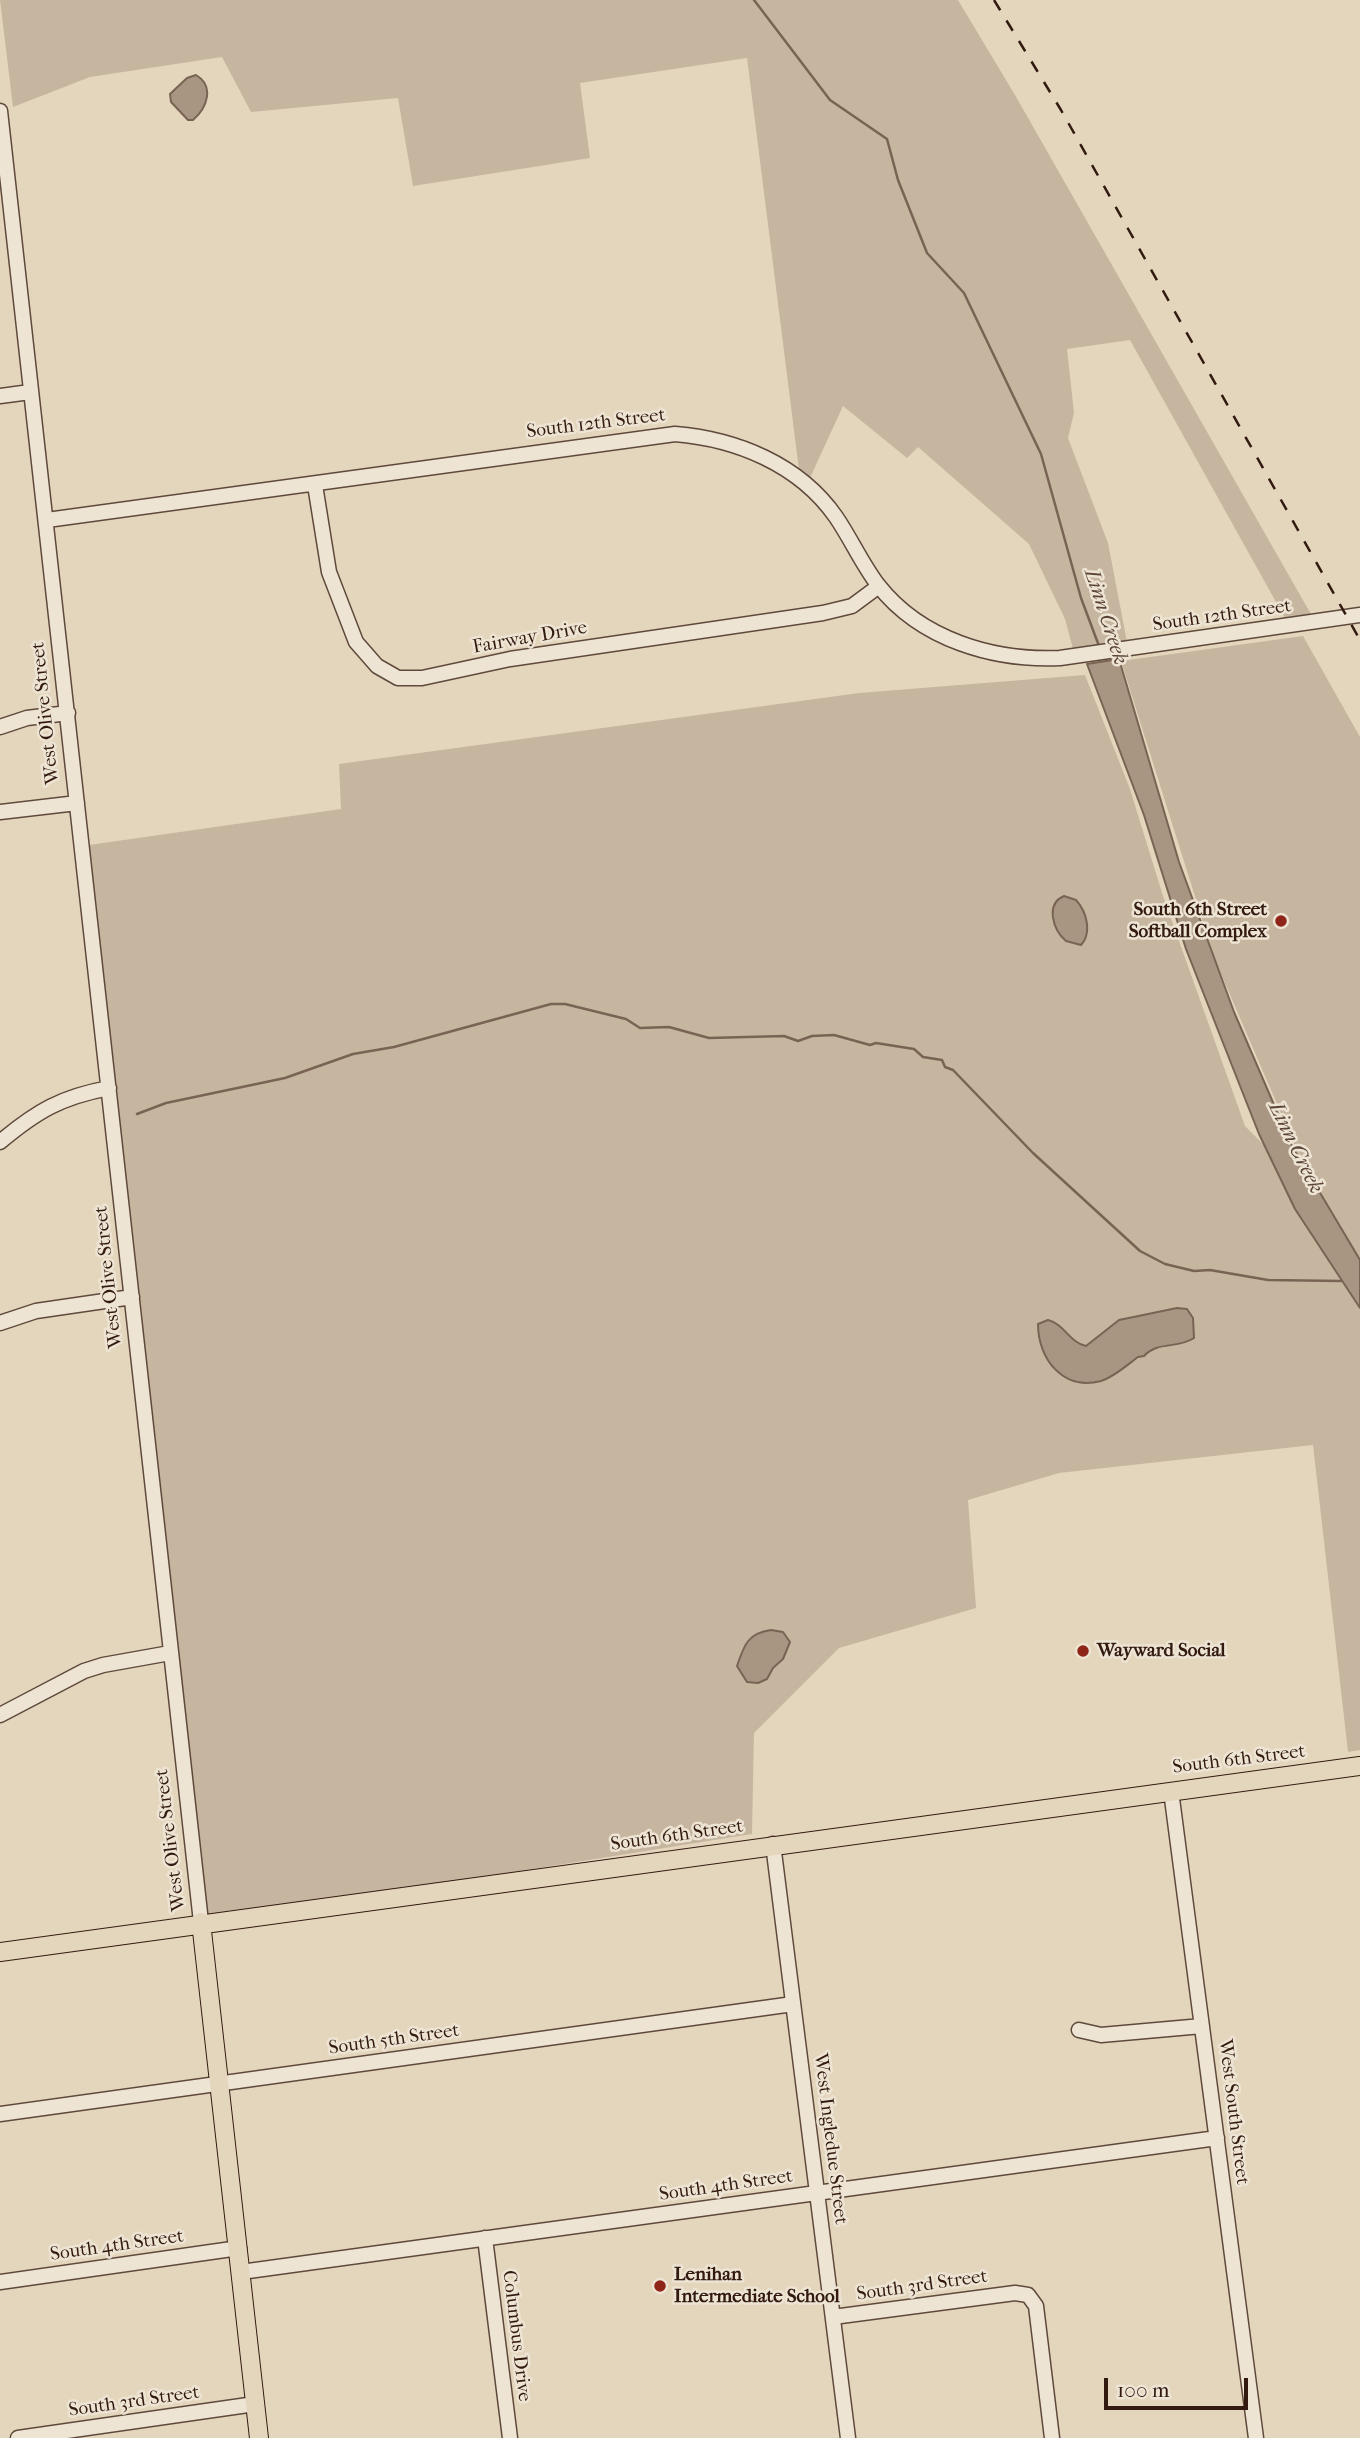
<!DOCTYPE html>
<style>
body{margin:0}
#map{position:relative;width:1360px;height:2438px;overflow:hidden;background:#e4d6bd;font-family:"IM FELL French Canon",serif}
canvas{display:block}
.scale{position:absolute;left:1104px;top:2378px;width:144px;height:32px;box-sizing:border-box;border:4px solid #331a10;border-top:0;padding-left:9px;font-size:21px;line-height:24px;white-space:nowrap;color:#331a10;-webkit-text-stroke:5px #ede4d4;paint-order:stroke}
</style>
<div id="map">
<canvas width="1360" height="2438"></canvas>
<div class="scale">100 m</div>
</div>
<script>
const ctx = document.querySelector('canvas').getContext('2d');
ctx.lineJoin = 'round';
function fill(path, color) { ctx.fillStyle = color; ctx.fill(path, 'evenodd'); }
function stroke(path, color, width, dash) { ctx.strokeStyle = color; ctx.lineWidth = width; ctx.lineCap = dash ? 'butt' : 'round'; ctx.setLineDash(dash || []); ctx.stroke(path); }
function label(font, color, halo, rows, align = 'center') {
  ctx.font = font + ' "IM FELL French Canon",serif'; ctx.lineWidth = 5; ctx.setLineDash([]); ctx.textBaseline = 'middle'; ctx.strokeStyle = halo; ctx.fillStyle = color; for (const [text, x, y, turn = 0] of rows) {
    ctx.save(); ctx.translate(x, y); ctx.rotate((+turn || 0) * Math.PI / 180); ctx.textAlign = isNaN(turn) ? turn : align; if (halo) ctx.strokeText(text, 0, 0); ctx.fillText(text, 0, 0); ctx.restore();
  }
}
fill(new Path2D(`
 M0,0H958L1015,95L1312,616L1286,620L1130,340L1067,349L1074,413L1068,438L1108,543L1127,642L1073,649L1065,619L1029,544L918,447L907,458L843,406L809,480L799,470L747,58L580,83L590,158L413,186L398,98L251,112L222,57L90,77L13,107Z
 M1303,636L1360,737V1750L1348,1752L1313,1445L1059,1473L968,1500L976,1608L839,1648L754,1733L752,1834L201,1922L82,846L341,809L339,764L859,693L1085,675L1130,789L1163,896L1245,1126L1318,1199L1215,960L1121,661Z`), '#c6b6a0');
const water = new Path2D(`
 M196,75C215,86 207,108 193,120H188L171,102L170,94L187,78Z
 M1119,659L1179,862L1234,1012L1291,1144L1360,1260V1308L1295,1209L1259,1134L1186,949L1144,815L1087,664Z
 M1064,896L1076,900C1087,912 1092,933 1081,945L1066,941C1053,930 1045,904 1064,896Z
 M1177,1308L1187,1309L1193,1318L1194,1338C1178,1349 1157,1341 1144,1356L1138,1357C1127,1365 1114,1377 1101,1381C1063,1391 1038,1359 1038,1324L1048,1320C1064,1324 1069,1342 1086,1346L1119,1320Z
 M771,1630L783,1632L790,1642L783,1659L773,1668L767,1679L758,1683L747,1682L737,1666C744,1645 748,1633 771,1630Z`);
fill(water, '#a89682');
stroke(water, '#796454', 2);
stroke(new Path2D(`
 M754,0L830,100L887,139L898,180L927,253L964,293L1041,454L1081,598L1099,646
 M137,1114L166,1103L285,1078L353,1054L394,1047L551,1004H565L626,1019L640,1028L669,1027L709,1038L784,1036L798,1041L812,1036L834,1035L870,1045L876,1043L914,1049L923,1057L942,1060L945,1067L953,1070L1033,1153L1140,1251L1165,1264L1194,1271L1210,1270L1268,1280L1341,1281`), '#796454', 2.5);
const minor = new Path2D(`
 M0,111L201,1922
 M0,396L30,392
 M315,485L329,572L356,642L377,666L398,678H422L510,659L823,613L852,606L879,586
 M47,520L675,434C736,439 799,464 836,517C851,539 862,564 878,585C921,640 994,661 1060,658L1360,615
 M0,727L27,718L68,713
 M0,812L77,803
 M0,1142C37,1111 61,1097 109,1088
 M0,1323L36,1311L132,1297
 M0,1715L84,1671L103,1665L170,1653
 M1171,1791L1256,2438
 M773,1844L848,2438
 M1079,2030L1101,2035L1202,2026
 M0,2114L793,2004
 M485,2238L510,2438
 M241,2272L1217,2138
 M0,2282L239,2248
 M833,2317L1015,2293L1028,2295L1036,2306L1052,2438
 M18,2438L255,2404`);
const major = new Path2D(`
 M201,1922L259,2438
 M0,1952L1360,1766`);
stroke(minor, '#5f493b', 17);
stroke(major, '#331a10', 20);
stroke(minor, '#ede4d4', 14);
stroke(major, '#e4d6bd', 18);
stroke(new Path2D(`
 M994,0L1061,110L1360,640`), '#331a10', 2.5, [12, 12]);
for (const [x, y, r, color] of [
 [1281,921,7,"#8f2418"],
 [1083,1651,7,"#8f2418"],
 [660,2286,7,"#8f2418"]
]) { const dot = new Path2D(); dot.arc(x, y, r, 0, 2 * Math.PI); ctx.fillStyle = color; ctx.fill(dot); stroke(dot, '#ede4d4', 2.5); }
label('19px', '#331a10', '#ede4d4', [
 ["South 12th Street",596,424,-7],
 ["South 12th Street",1222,616,-8],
 ["Fairway Drive",530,638,-10],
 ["West Olive Street",46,713,-96],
 ["West Olive Street",109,1277,-96],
 ["South 6th Street",1239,1760,-7],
 ["South 6th Street",677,1836,-8],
 ["West Olive Street",171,1840,-97],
 ["South 5th Street",394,2040,-8],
 ["West South Street",1233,2112,83],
 ["West Ingledue Street",830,2139,83],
 ["South 4th Street",726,2186,-8],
 ["South 4th Street",117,2246,-8],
 ["South 3rd Street",922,2286,-8],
 ["Columbus Drive",516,2336,83],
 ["South 3rd Street",134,2402,-8]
]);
label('bold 19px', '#331a10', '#ede4d4', [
 ["South 6th Street",1267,910,"right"],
 ["Softball Complex",1267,932,"right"],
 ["Wayward Social",1097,1651],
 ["Lenihan",674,2275],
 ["Intermediate School",674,2297]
], 'left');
label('italic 21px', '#5c4538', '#ede4d4', [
 ["Linn Creek",1105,617,72],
 ["Linn Creek",1295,1148,64]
]);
</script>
